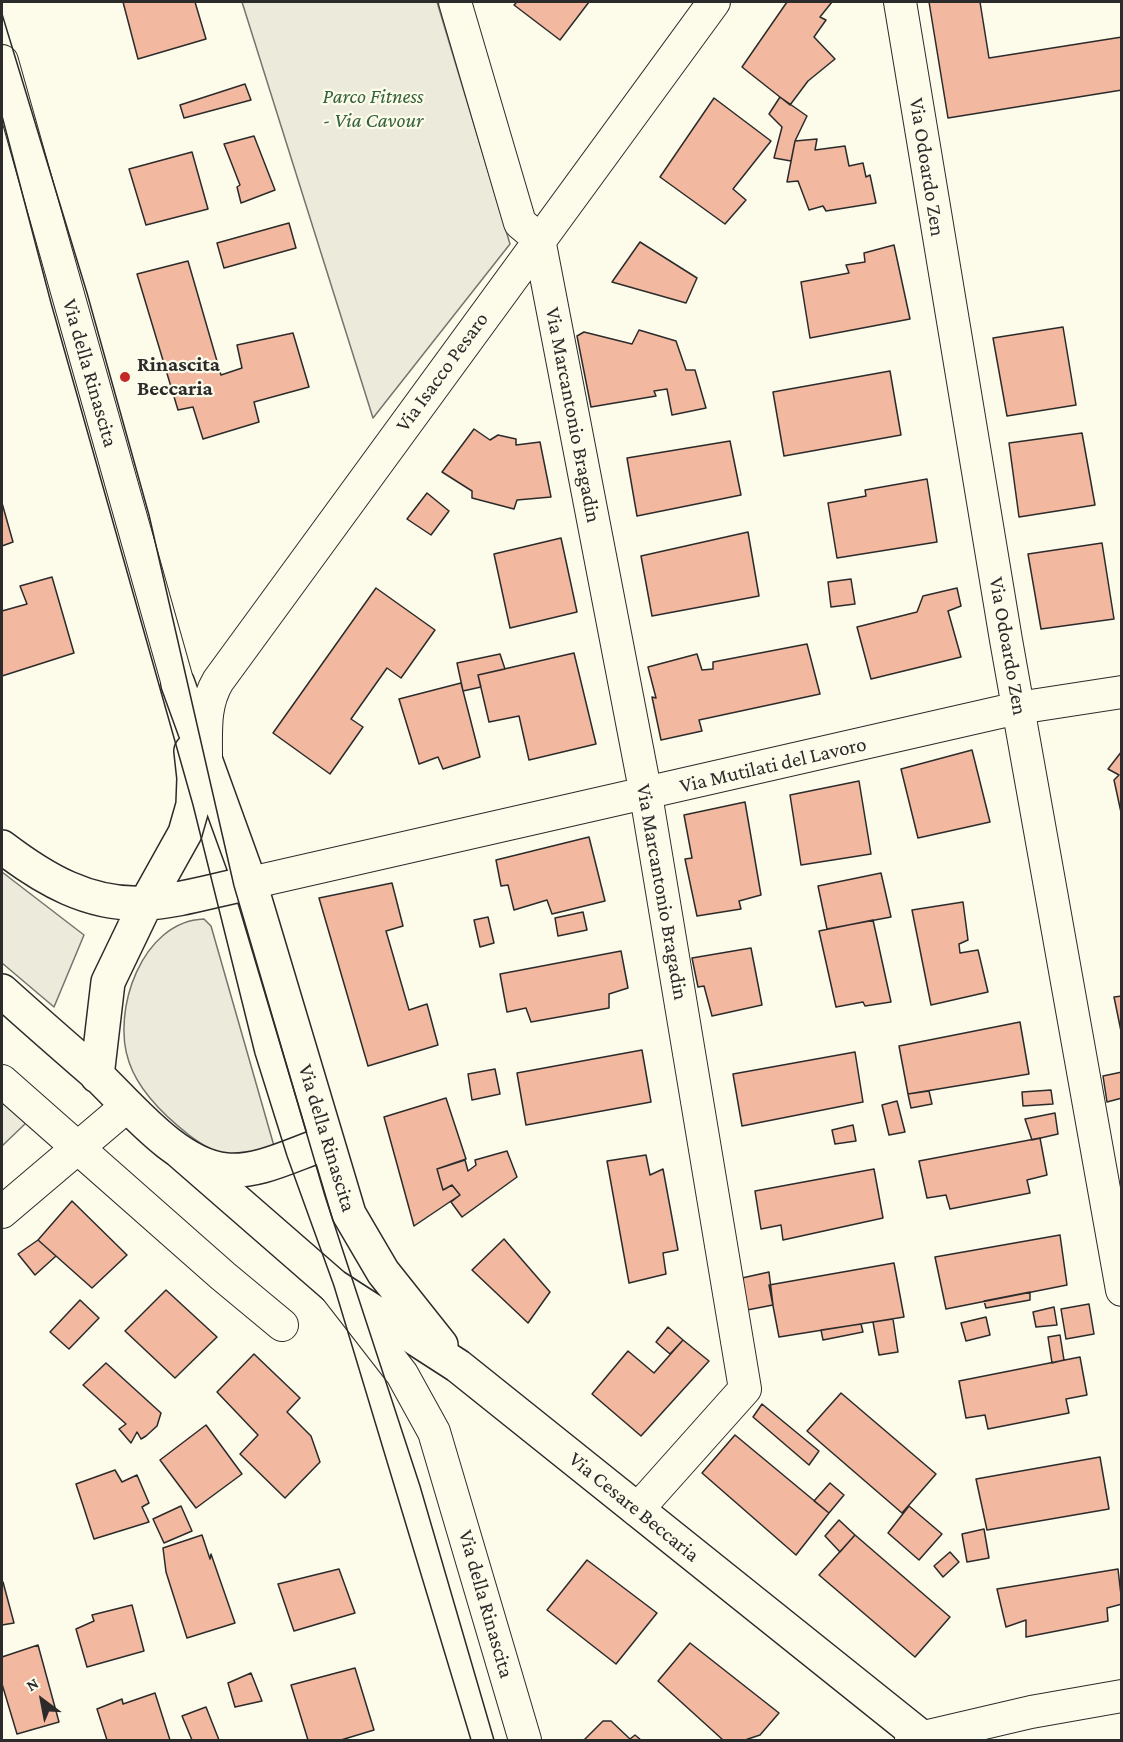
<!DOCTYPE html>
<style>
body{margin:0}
#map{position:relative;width:1123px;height:1742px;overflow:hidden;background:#fdfbea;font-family:"Crimson Pro",serif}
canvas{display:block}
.frame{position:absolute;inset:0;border:3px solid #2b2b2b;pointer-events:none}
.north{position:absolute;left:12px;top:1670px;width:60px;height:60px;-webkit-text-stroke:4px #fdfbea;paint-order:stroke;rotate:328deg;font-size:16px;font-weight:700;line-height:24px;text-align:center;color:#2b2b2b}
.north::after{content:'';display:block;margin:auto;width:21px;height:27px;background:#2b2b2b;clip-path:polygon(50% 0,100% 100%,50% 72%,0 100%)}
</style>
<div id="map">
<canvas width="1123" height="1742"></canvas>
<div class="frame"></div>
<div class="north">N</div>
</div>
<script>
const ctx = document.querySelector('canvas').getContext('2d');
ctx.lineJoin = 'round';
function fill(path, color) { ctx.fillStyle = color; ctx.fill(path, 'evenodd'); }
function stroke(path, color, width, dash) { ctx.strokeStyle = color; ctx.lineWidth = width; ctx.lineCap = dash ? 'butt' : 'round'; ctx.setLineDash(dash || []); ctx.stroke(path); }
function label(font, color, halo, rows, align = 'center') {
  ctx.font = font + ' "Crimson Pro",serif'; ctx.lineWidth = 4.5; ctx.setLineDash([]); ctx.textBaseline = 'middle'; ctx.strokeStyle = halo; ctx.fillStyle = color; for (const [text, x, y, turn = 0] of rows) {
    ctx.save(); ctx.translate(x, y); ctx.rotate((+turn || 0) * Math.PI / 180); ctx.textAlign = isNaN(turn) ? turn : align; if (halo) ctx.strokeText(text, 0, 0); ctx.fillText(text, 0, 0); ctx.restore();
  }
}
const green = new Path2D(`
 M242,2H437L510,244L373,418Z
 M2,872L84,935L54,1007L2,963Z
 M204,919L211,926L274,1146C263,1150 250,1155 239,1157C224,1159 201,1144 189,1135C166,1117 139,1092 129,1062C111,1011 142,921 204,919Z
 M2,1099L26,1123L2,1146Z`);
fill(green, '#ecebdb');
stroke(green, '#74746e', 1.5);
const building = new Path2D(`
 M123,2H195L206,39L138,59Z
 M517,2H589L560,40L514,5Z
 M787,2H832L820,17L826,20L814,37L835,59L808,81L790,105L742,67Z
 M929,2H980L989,58L1122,37V90L948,118Z
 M245,84L251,100L184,118L180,105Z
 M780,97L807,116L795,141L791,161L774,158L782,127L769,114Z
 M714,98L771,141L733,189L746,200L725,224L660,177Z
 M254,136L275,190L241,203L237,187L240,185L224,144Z
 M817,139L815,150L845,146L849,166L863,163L866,177L870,175L876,203L826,211L823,206L809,210L798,181L787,182L795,141Z
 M192,152L208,209L146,225L129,169Z
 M289,223L296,248L224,268L217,243Z
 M640,242L697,278L686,303L612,282Z
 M894,245L910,319L810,338L801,282L849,273L846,265L865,262L864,253Z
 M188,261L221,375L242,368L237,345L293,333L309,387L254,402L259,422L203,439L193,407L178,410L137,274Z
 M1063,327L1076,405L1007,416L993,338Z
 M639,330L676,341L686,370H695L706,408L672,415L667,389L654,391L656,396L591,407L577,336L584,332L632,344Z
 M890,371L901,435L784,456L773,392Z
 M474,429L490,440L498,435L516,439V445L540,442L551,497L517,500L514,509L472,498V491L442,472Z
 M1082,433L1095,505L1019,517L1009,443Z
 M730,441L741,495L637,516L627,458Z
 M927,479L937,542L837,558L828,503L866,496L865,490Z
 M427,493L449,511L431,535L407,519Z
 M2,503L13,542L2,546Z
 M748,532L759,596L652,616L641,556Z
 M561,538L577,612L510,628L494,554Z
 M1102,543L1114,619L1041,629L1028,554Z
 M52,577L74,653L2,676V611L27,604L20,586Z
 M851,579L855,604L831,607L828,582Z
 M376,588L435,630L401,678L387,668L351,719L363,727L330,774L273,733Z
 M957,588L961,606L948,611L961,657L871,679L857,627L917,612L923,596Z
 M807,644L820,694L699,720L702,731L661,740L652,697L656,698L648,667L697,654L702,670L713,669V662Z
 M574,653L596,744L529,760L519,716L489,722L478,675Z
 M500,654L505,669L478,675L481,687L463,691L457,663Z
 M461,683L480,757L443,769L438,757L419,764L399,699Z
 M972,750L990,822L918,838L901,769Z
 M1122,751V817L1114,780L1119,775L1108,769Z
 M859,781L871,854L801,865L790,795Z
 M745,802L761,895L739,901L741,909L697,916L685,859L692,858L684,815Z
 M589,837L605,901L552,914L547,900L514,910L508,885L501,886L496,860Z
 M881,873L891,917L827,929L818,886Z
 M392,883L403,926L386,931L409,1010L427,1004L438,1045L368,1066L319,898Z
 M963,902L968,940L959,944L960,953L978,950L988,992L931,1005L912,910Z
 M583,912L587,930L558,936L555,918Z
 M488,917L494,943L480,947L474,920Z
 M873,920L891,1002L865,1006L863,1002L836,1007L819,931Z
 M751,948L762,1005L712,1016L704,986L698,987L692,958Z
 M621,951L628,988L609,994V1008L531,1022L526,1008L507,1012L500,974Z
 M1122,996V1036L1114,997Z
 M1020,1022L1029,1074L908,1094L899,1046Z
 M642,1050L651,1102L526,1125L517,1073Z
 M855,1052L863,1102L742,1126L733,1074Z
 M495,1069L500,1094L472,1100L468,1074Z
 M1122,1072V1098L1107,1102L1103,1076Z
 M1051,1090L1053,1104L1023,1106L1022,1092Z
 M929,1091L932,1104L911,1108L908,1094Z
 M446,1098L466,1159L437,1169L443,1190L452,1185L460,1195L414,1226L384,1117Z
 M897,1101L905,1132L889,1135L882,1105Z
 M1055,1113L1058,1134L1032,1140L1025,1119Z
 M853,1125L856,1141L835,1144L832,1130Z
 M1040,1138L1047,1175L1027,1180L1030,1193L950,1209L946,1195L927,1198L919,1161Z
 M507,1151L517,1177L462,1217L451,1202L460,1195L452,1185L443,1190L437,1169L465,1160L468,1171L476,1165L475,1160Z
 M646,1155L650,1175L663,1169L678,1250L663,1253L666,1274L629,1283L607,1161Z
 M874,1169L883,1218L783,1240L781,1225L761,1229L755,1191Z
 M72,1201L127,1255L92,1288L38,1240Z
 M1060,1235L1067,1285L946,1309L935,1257Z
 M504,1239L550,1292L528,1323L472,1270Z
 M38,1240L56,1256L35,1275L18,1254Z
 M894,1263L904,1317L779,1337L769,1285Z
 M769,1272L773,1305L747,1310L742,1278Z
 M166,1290L217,1337L175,1378L125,1331Z
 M1030,1292V1300L986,1308L984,1301Z
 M80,1300L99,1318L69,1349L50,1332Z
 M1089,1304L1094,1334L1066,1339L1061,1309Z
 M1054,1307L1057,1325L1036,1327L1033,1312Z
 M986,1317L990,1335L966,1341L961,1323Z
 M893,1319L898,1352L879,1355L873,1322Z
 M861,1324L863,1332L823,1340L821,1330Z
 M668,1327L683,1340L670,1354L656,1342Z
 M1060,1335L1064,1360L1052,1363L1048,1337Z
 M683,1340L709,1361L641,1436L592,1394L628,1351L654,1373Z
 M254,1354L300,1398L287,1412L311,1436L320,1462L285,1498L240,1454L258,1435L217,1392Z
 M1080,1357L1087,1395L1066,1399L1069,1413L988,1429L985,1415L966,1418L959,1381Z
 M106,1363L161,1413L157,1426L146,1436L141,1439L137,1432L131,1443L119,1429L126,1424L83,1385Z
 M841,1393L936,1474L902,1513L807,1431Z
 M762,1404L819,1451L809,1465L753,1417Z
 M206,1425L242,1474L196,1508L160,1460Z
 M735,1435L829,1513L796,1555L702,1473Z
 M1100,1457L1109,1509L987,1530L976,1479Z
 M115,1470L122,1482L137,1475L149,1503L142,1507L149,1522L94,1539L76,1484Z
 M830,1483L844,1495L829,1513L814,1501Z
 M181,1506L192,1531L164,1543L153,1519Z
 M909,1506L942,1534L919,1560L888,1533Z
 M839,1520L855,1535L840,1552L825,1536Z
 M984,1529L989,1558L967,1562L962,1534Z
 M202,1535L210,1559L211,1554L235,1623L187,1638L166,1572L163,1548Z
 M855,1535L950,1617L915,1657L819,1575Z
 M950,1552L959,1562L943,1577L934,1566Z
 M587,1560L657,1613L616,1664L547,1610Z
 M339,1569L355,1613L294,1631L278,1584Z
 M1118,1569L1122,1604L1107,1608L1108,1621L1026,1637V1620L1006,1627L997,1589Z
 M3,1582L14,1623L2,1625V1583Z
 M132,1605L144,1651L87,1667L76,1629L94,1621L92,1615Z
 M690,1643L779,1713L760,1735L745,1740H723L658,1681Z
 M38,1645L59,1722L17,1734L2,1684V1657Z
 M355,1668L374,1730L341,1740H308L291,1685Z
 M251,1673L262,1701L235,1707L228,1683Z
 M155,1693L170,1740H107L97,1709L122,1699L123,1704Z
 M206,1707L219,1740H192L182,1716Z
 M603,1721H611L630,1739L635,1735L641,1740H584Z`);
fill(building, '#f2b8a0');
stroke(building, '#2b2b2b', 1.5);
const minor = new Path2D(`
 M455,2L520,223L539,239
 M900,2L1006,640L1122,1290
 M2,61L178,684
 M539,239L646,795L745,1389L637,1510
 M206,756C206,729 204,705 218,681L714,2
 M250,883L1018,708L1122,692
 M2,1081L223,1276L282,1325
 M2,1212L127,1106
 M336,1289L402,1374L434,1432L525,1740
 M911,1740L1031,1712L1122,1696`);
const tertiary = new Path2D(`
 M178,684L250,883L349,1214L383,1272L441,1345
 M2,847C44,879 89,906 145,903C177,902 218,889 250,883
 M2,991C33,1019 64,1046 95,1073C129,1105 176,1165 226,1170C260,1173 295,1153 327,1143
 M97,1076L108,982L146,903L185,833L193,805L194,778L191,751
 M179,1151L334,1286L458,1366L925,1740`);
stroke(minor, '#2b2b2b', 34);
stroke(tertiary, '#2b2b2b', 36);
stroke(minor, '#fdfbea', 32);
stroke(tertiary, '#fdfbea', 33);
stroke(new Path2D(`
 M2,14L87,293L149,515L234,886L325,1196L420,1486L494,1740
 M2,116L51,303L193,805L255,1054L287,1156L334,1286L471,1740`), '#2b2b2b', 1.5);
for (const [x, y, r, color] of [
 [125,377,6,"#c62828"]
]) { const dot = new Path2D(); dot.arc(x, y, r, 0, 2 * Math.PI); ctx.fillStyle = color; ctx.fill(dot); stroke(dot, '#fdfbea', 2); }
label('italic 21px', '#34623c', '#fdfbea', [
 ["Parco Fitness",373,97],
 ["- Via Cavour",373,121]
]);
label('21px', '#2b2b2b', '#fdfbea', [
 ["Via Odoardo Zen",927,167,81],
 ["Via Isacco Pesaro",442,372,-54],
 ["Via della Rinascita",90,373,74],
 ["Via Marcantonio Bragadin",573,415,79],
 ["Via Odoardo Zen",1008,646,80],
 ["Via Mutilati del Lavoro",773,765,-13],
 ["Via Marcantonio Bragadin",662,892,80],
 ["Via della Rinascita",327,1138,73],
 ["Via Cesare Beccaria",634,1507,39],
 ["Via della Rinascita",486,1604,74]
]);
label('bold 21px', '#2b2b2b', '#fdfbea', [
 ["Rinascita",137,365],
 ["Beccaria",137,389]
], 'left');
</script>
